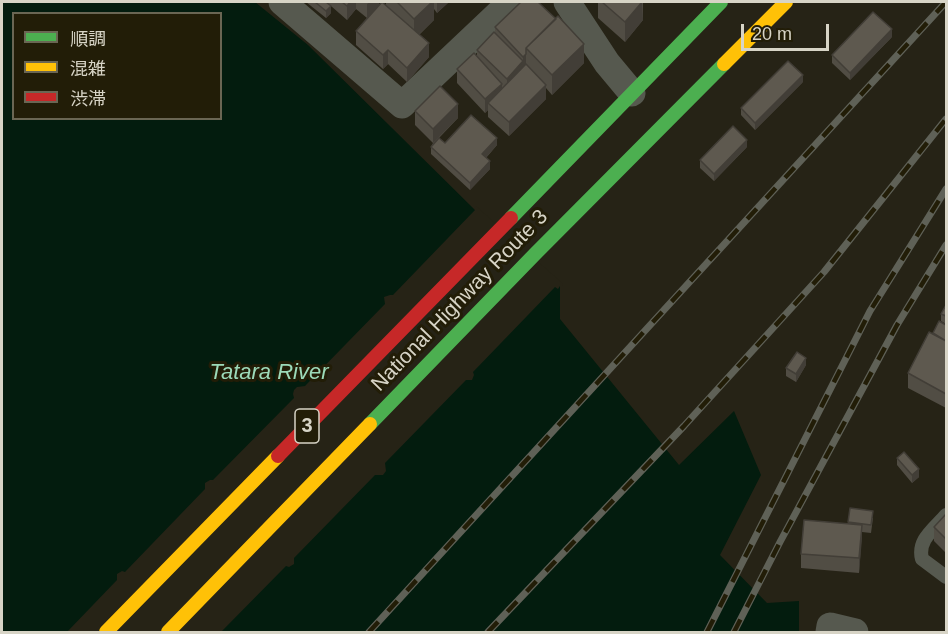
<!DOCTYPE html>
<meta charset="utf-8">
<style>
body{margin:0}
#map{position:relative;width:948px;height:634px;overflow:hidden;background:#262316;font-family:Helvetica,"Noto Sans JP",sans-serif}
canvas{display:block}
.frame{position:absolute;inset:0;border:3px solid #d7d4c6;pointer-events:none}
.legend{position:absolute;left:12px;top:12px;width:210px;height:108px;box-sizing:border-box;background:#221d07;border:2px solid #6a6653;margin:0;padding:8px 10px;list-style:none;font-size:18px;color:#d7d4c6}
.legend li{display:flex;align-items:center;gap:12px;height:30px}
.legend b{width:30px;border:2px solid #6a6653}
.scale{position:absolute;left:741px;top:24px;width:88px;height:27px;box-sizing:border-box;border:3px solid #d7d4c6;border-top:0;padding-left:8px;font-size:18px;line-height:21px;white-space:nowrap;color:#d7d4c6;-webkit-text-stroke:4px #221d07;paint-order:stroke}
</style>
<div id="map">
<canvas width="948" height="634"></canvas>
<div class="frame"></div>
<ul class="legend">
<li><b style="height:8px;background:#4caf50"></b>順調</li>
<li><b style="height:8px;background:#ffc107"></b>混雑</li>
<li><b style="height:8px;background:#c62828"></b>渋滞</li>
</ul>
<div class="scale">20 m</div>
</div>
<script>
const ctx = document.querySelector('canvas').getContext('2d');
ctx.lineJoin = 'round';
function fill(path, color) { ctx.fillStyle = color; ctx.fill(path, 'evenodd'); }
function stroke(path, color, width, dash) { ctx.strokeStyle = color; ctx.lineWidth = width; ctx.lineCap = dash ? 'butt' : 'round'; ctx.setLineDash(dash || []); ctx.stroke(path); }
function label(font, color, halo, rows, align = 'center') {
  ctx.font = font + ' Helvetica,sans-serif'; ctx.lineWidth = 6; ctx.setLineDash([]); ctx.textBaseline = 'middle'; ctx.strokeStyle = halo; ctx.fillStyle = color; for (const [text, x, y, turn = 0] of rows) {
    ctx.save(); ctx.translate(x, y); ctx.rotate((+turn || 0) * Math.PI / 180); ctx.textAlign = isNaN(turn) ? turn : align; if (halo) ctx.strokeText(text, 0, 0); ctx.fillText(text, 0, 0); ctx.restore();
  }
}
fill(new Path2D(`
 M2,2H255L308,45L475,210L560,286V319L679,465L734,411L761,475L720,555L767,603L799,601V632H2ZM14,14H220V118H14Z`), '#031c0e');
fill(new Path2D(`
 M476,206L562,283L563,286H560L558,289L555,287L473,372L474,375L472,380H466L385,463L386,471L383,475H375L294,558V564L289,567L286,566L221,632H67L117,580V574L122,571L125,572L205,489V483L210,480H213L294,398L293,394L294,390L297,387L305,386L385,304L384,297L390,295H393L475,210L474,208Z`), '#262316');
stroke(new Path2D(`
 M946,515C934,529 917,540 922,559L946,577`), '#56594f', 14);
stroke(new Path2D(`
 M282,2L402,105L511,2
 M567,2L607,63L632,93
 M829,632L830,626L855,632`), '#56594f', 27);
stroke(new Path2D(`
 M511,218L721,2
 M370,424L535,254L724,64`), '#4caf50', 14);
stroke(new Path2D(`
 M724,64L786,2
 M106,632L278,456
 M168,632L370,424`), '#ffc107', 14);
stroke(new Path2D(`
 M278,456L511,218`), '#c62828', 14);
const rail = new Path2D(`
 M369,632L946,2
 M488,632L684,426L824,272L946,119
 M707,632L870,311L946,189
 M734,632L780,542L897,325L946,245`);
stroke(rail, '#5f6157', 7);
stroke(rail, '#221d07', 4.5, [14]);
fill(new Path2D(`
 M306,2H379V5H386V2H449L437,13L434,9V20L419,35L429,57L407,82L388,64L383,69L356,45V31L367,18L356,9L347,20L331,6V13L326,18Z
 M598,2H643V20L625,42L598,18Z
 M495,27L584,63L552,95L546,88V99L509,136L488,117V110L485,113L457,83V69L477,56V50L495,33Z
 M892,37L850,80L832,63V55Z
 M803,82L755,130L741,115V108Z
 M415,111L458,118L439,138L445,143L497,145L486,158L490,169L470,190L431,154V147L433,143L415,125Z
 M747,147L714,181L700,168V160Z
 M946,306V324L941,321V314Z
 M946,325V408L908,388V373L933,333Z
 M806,365L796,382L786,376V368Z
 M897,458L919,477L912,483L897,465Z
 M850,508L873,518L871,533L862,532L859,573L801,568V554L848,524Z
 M946,514V553L934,541V527Z`), '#514d44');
fill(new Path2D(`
 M350,2H356V9L347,20V6Z
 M370,2H379V5L367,18V4Z
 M432,2H434V20L414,39V19Z
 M437,2H449L437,13Z
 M642,2L643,20L625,42V22Z
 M331,6V13L326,18V11Z
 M892,29V37L850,80V73Z
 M429,43V57L407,82V68Z
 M584,44V63L552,95V75Z
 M388,50V64L383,69V55Z
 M526,54V68L507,93V79L523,61V57Z
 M803,75V82L755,130V123Z
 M502,84V98L488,103V110L485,113V99Z
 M546,85V99L509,136V122Z
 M458,104V118L433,143V129Z
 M497,138V145L482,162V154Z
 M747,140V147L714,181V174Z
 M490,161V169L470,190V183Z
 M806,358V365L796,382V374Z
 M919,469V477L912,483V475Z
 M862,525V539L859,573V558Z`), '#423e37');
const building = new Path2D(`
 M315,2H326L331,6L326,11Z
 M342,2H350L347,6Z
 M382,2L429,43L407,68L388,50L383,55L356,31Z
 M397,2H432L414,19Z
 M521,2H538L556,19L526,48V54L523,57L495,27Z
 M602,2H642L625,22Z
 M873,12L892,29L850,73L832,55Z
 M558,16L584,44L552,75L526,48Z
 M494,32L523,61L507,79L477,50Z
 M474,53L502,84L485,99L457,69Z
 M788,61L803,75L755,123L741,108Z
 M526,64L546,85L509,122L488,103Z
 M440,86L458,104L433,129L415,111Z
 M471,115L497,138L482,154L490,161L470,183L431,147L439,138L445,143Z
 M733,126L747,140L714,174L700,160Z
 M946,305V316L941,314Z
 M939,321L946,325V341L933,333Z
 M929,332L946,341V394L908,373Z
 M797,352L806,358L796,374L786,368Z
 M904,452L919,469L912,475L897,458Z
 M850,508L873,511L871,525L848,522Z
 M946,514V539L934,527Z
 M804,520L862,525L859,558L801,554Z`);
fill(building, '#5e594f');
stroke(building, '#423e37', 1.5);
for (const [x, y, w] of [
 [307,426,24]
]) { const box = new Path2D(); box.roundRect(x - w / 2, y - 17, w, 34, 4.5); ctx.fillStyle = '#221d07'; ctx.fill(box); stroke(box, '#d7d4c6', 1.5); }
label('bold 20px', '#d7d4c6', null, [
 ["3",307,426]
]);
label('21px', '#d7d4c6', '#221d07', [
 ["National Highway Route 3",460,301,-46]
]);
label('italic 22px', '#9cdab9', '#221d07', [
 ["Tatara River",269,373]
]);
</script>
